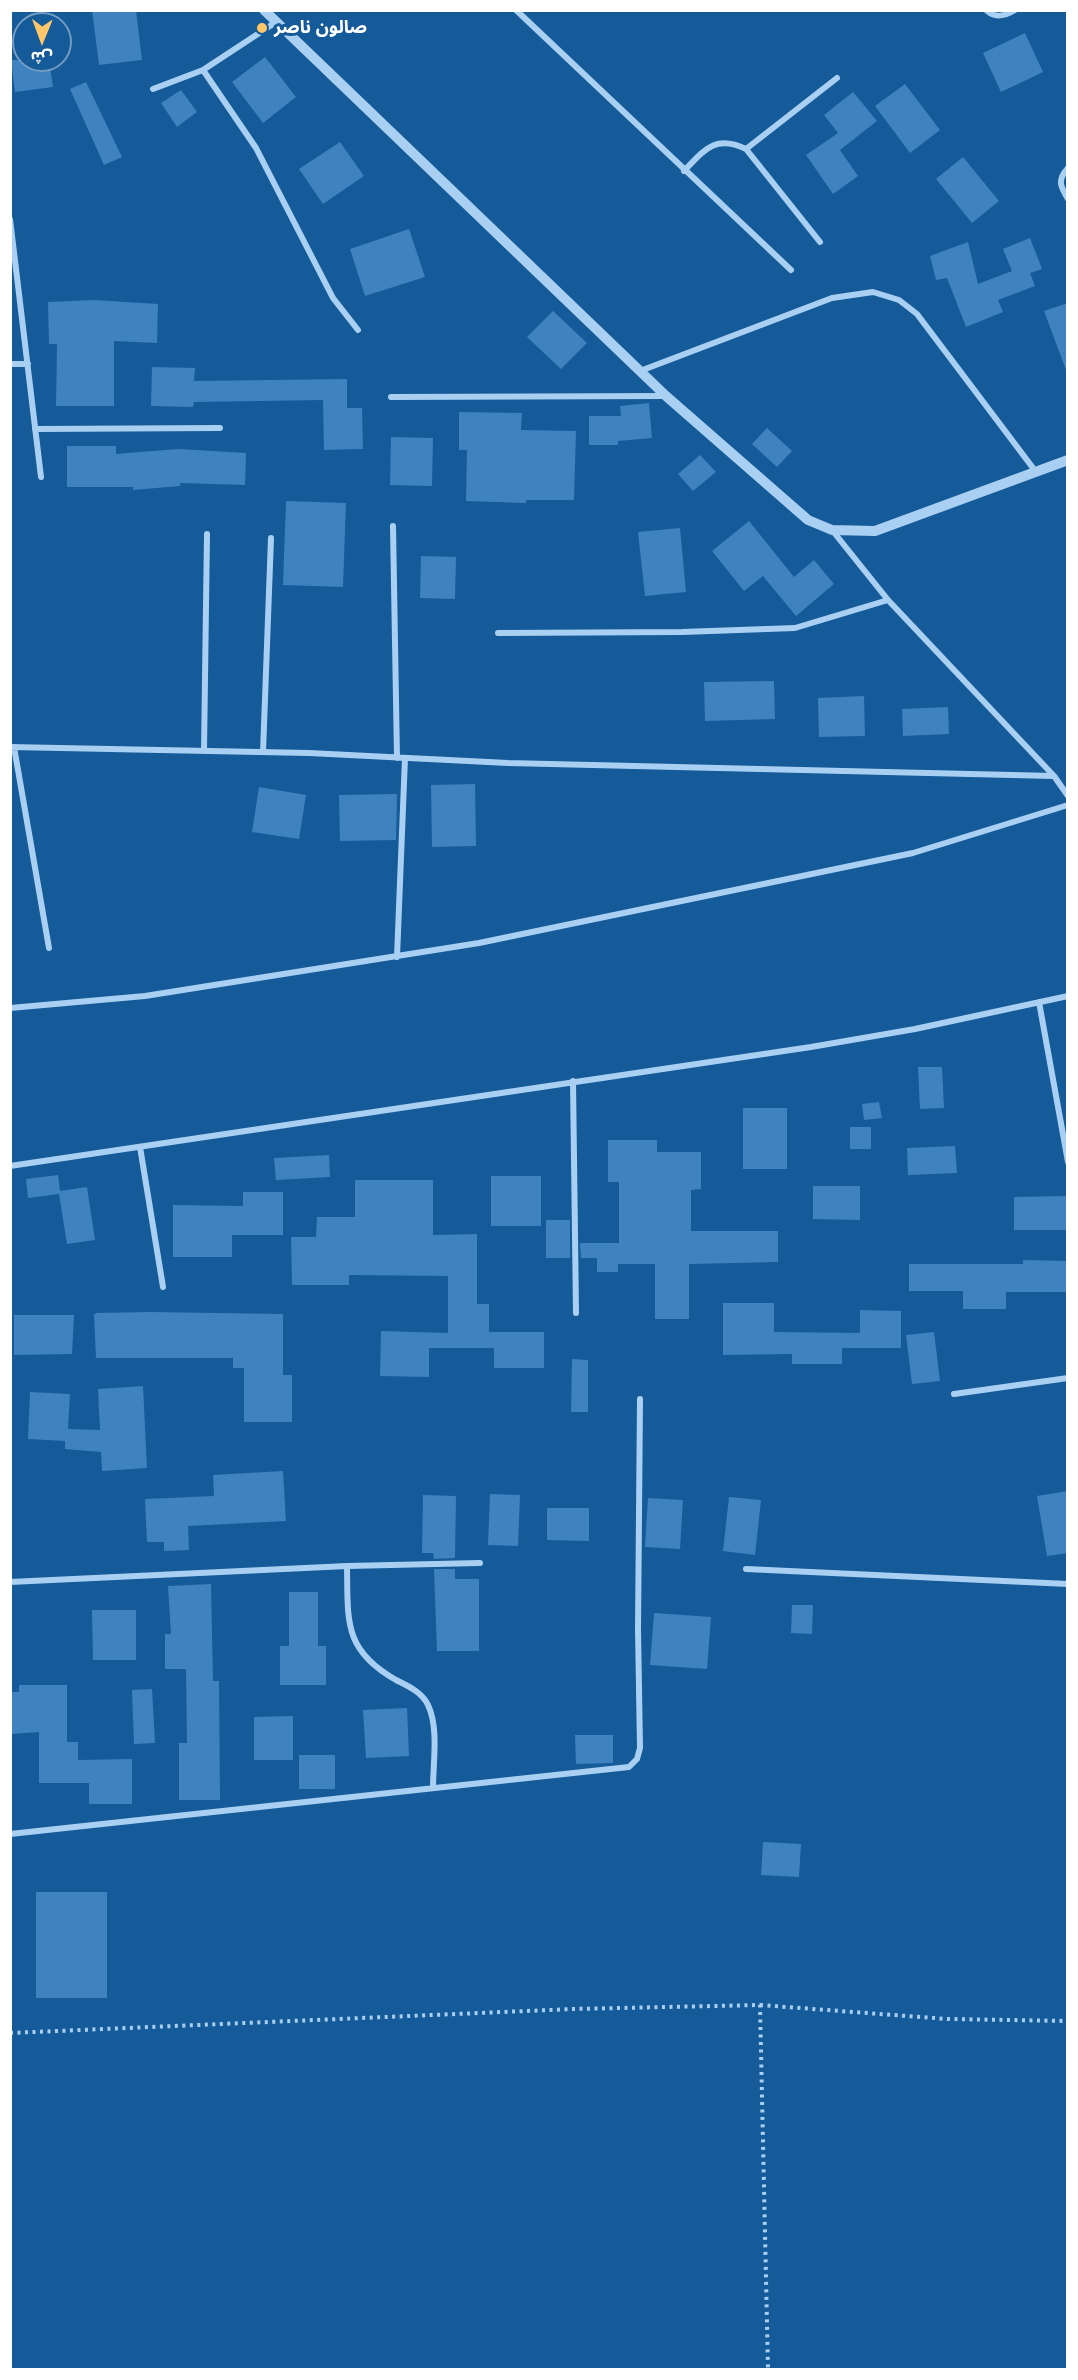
<!DOCTYPE html>
<meta charset="utf-8">
<style>
body{margin:0}
#map{position:relative;width:1078px;height:2380px;overflow:hidden;background:#155a99;font-family:"Noto Sans","Noto Sans Arabic",sans-serif}
canvas{display:block}
.frame{position:absolute;inset:0;border:12px solid #fff;pointer-events:none}
.north{position:absolute;left:12px;top:12px;width:60px;height:60px;box-sizing:border-box;background:#155a99;border:2px solid #739cc2;border-radius:50%;rotate:181deg;font-size:16px;font-weight:700;line-height:24px;text-align:center;color:#fff}
.north::after{content:'';display:block;margin:auto;width:21px;height:27px;background:#ffc76a;clip-path:polygon(50% 0,100% 100%,50% 72%,0 100%)}
</style>
<div id="map">
<canvas width="1078" height="2380"></canvas>
<div class="frame"></div>
<div class="north">ش</div>
</div>
<script>
const ctx = document.querySelector('canvas').getContext('2d');
ctx.lineJoin = 'round';
function fill(path, color) { ctx.fillStyle = color; ctx.fill(path, 'evenodd'); }
function stroke(path, color, width, dash) { ctx.strokeStyle = color; ctx.lineWidth = width; ctx.lineCap = dash ? 'butt' : 'round'; ctx.setLineDash(dash || []); ctx.stroke(path); }
function label(font, color, halo, rows, align = 'center') {
  ctx.font = font + ' "Noto Sans","Noto Sans Arabic",sans-serif'; ctx.lineWidth = 6; ctx.setLineDash([]); ctx.textBaseline = 'middle'; ctx.strokeStyle = halo; ctx.fillStyle = color; for (const [text, x, y, turn = 0] of rows) {
    ctx.save(); ctx.translate(x, y); ctx.rotate((+turn || 0) * Math.PI / 180); ctx.textAlign = isNaN(turn) ? turn : align; if (halo) ctx.strokeText(text, 0, 0); ctx.fillText(text, 0, 0); ctx.restore();
  }
}
fill(new Path2D(`
 M92,10H136L142,60L99,65Z
 M1025,33L1043,72L1001,92L983,53Z
 M265,57L296,97L263,123L232,82Z
 M11,60H49L53,87L15,92Z
 M86,82L122,157L104,165L70,89Z
 M905,84L940,130L910,153L875,106Z
 M181,90L197,112L177,127L161,103Z
 M853,92L877,121L840,150L858,176L833,194L806,155L838,133L824,115Z
 M340,142L364,176L323,204L299,169Z
 M963,157L999,201L972,223L936,179Z
 M409,229L425,277L365,296L350,249Z
 M1030,238L1042,269L1030,273L1035,286L998,300L1003,312L966,327L947,278L936,280L930,256L968,242L978,284L1012,271L1003,249Z
 M93,300L158,304L157,343L114,341V406H56L57,344H49L48,302Z
 M1068,303V370H1066L1044,311Z
 M553,311L587,343L561,369L527,337Z
 M152,367L195,368L194,381L347,379V408H362L363,449L324,450L323,400L194,402L193,407L151,406Z
 M649,403L652,438L618,441V445H589V416H621L620,406Z
 M459,412L522,413L521,430L576,431L574,500H526V503L466,501L467,450H459Z
 M767,428L792,451L777,467L752,444Z
 M391,437L433,438L432,486L390,485Z
 M67,446H116V454L178,449L246,453L245,485L180,483V486L133,490V487H67Z
 M700,455L716,472L693,491L678,474Z
 M286,501L346,503L343,587L283,585Z
 M749,521L794,577L814,560L834,584L796,616L763,576L744,591L712,551Z
 M680,528L686,592L645,596L638,532Z
 M421,556L456,557L455,599L420,598Z
 M774,681L775,719L705,721L704,682Z
 M864,696L865,736L819,737L818,698Z
 M948,707L949,734L903,736L902,709Z
 M475,784L476,846L432,847L431,785Z
 M259,787L306,795L299,839L252,832Z
 M397,794L396,840L340,841L339,795Z
 M918,1067H942L944,1108L920,1109Z
 M879,1102L882,1118L864,1120L862,1104Z
 M743,1108H787V1169H743Z
 M850,1127H871V1149H850Z
 M608,1140H657V1152H701V1189L691,1190V1231H778V1262L689,1264V1319H655V1264H618V1272H597V1258H581L580,1243H619V1182H608Z
 M955,1146L957,1173L908,1175L907,1148Z
 M329,1155L330,1177L276,1180L274,1158Z
 M58,1175L60,1191L87,1187L95,1240L67,1244L59,1194L28,1198L26,1179Z
 M491,1176H541V1226H491Z
 M355,1180H433V1235L477,1234V1304H489V1332H544V1368H494V1348H429V1377L380,1376L381,1331L448,1333V1276L349,1275V1285H292L291,1237H316L317,1217H355Z
 M813,1186H860V1220L813,1219Z
 M243,1192H283V1235H232V1257H173V1205L243,1206Z
 M1066,1196V1230H1014V1197Z
 M546,1220H570V1258H546Z
 M1023,1260L1068,1261V1292H1006V1309H963V1291H909V1264H1023Z
 M723,1303H774V1332L860,1333V1310L901,1311V1348H842V1364H792V1354L723,1355Z
 M151,1312L283,1314V1375H292V1422H244V1368H233V1358H96L94,1315L96,1313Z
 M14,1315H74L72,1354L14,1355Z
 M934,1332L940,1381L912,1384L906,1335Z
 M572,1359L588,1360V1412H571Z
 M143,1386L147,1468L102,1471L101,1452L65,1449V1441L28,1439L30,1392L70,1394L68,1429L100,1430L98,1389Z
 M283,1471L286,1521L188,1526L189,1550L164,1551V1542H147L145,1499L214,1496L213,1475Z
 M1068,1491V1553L1047,1556L1037,1496Z
 M490,1494L520,1495L518,1546L488,1545Z
 M423,1495L456,1496L455,1558L434,1559L433,1553H422Z
 M729,1497L761,1500L755,1555L723,1551Z
 M648,1498L683,1500L680,1549L645,1547Z
 M547,1508H589V1541L547,1540Z
 M434,1569H455V1579H479V1651H437Z
 M211,1584L213,1681H219L220,1800H179V1743H187L186,1669H165V1634H171L168,1586Z
 M289,1592H318V1646H326V1685H280V1646H289Z
 M792,1605H813L812,1634L791,1633Z
 M92,1610H136V1660H93Z
 M654,1613L711,1617L707,1669L650,1665Z
 M19,1685H67V1742H78V1760L132,1759V1804H89V1783H39V1732L10,1734V1692H19Z
 M152,1689L155,1743L134,1744L132,1690Z
 M407,1708L409,1756L366,1758L363,1710Z
 M293,1716V1760H254V1717Z
 M575,1735H613V1763L576,1764Z
 M299,1755H335V1789H299Z
 M763,1842L801,1844L799,1877L761,1875Z
 M36,1892H107V1998H36Z`), '#3e83c0');
stroke(new Path2D(`
 M760,2005L947,2019L1068,2021
 M10,2033L573,2009L760,2005L768,2370`), '#a9d0f2', 4, [3, 4.5]);
stroke(new Path2D(`
 M516,10L791,270
 M986,10C995,19 1005,16 1015,10
 M203,70L256,148L333,298L358,330
 M153,89L203,70L276,22
 M746,149L837,78
 M1068,168C1057,180 1060,186 1068,199
 M684,171C704,150 715,134 746,149L820,242
 M10,219L41,477
 M10,364H28
 M640,371L832,298L873,292L899,300L917,314L1036,472
 M391,397L665,396
 M35,429L220,428
 M393,526L397,758
 M832,530L888,600L1054,776L1068,796
 M498,633L682,632L795,628L888,600
 M10,747L309,753L508,763L1054,776
 M14,747L49,948
 M204,751L207,534
 M263,752L271,538
 M397,957L405,758
 M1039,1002L1068,1162
 M10,1008L145,996L479,943L913,853L1068,805
 M573,1081L576,1313
 M140,1147L163,1287
 M10,1166L811,1047L915,1029L1068,996
 M954,1394L1068,1378
 M347,1566L480,1563
 M746,1569L1068,1584
 M10,1582L347,1566C348,1621 343,1650 396,1680C408,1686 422,1692 428,1705C439,1728 433,1763 433,1788
 M10,1834L629,1767L637,1759L640,1748L638,1629L640,1399`), '#a9d0f2', 6);
stroke(new Path2D(`
 M264,10L666,396L808,520L832,530L875,531L1068,460`), '#a9d0f2', 10);
for (const [x, y, r, color] of [
 [262,28,6,"#ffc76a"]
]) { const dot = new Path2D(); dot.arc(x, y, r, 0, 2 * Math.PI); ctx.fillStyle = color; ctx.fill(dot); stroke(dot, '#155a99', 2); }
label('bold 18px', '#fff', '#155a99', [
 ["صالون ناصر",274,28]
], 'left');
</script>
